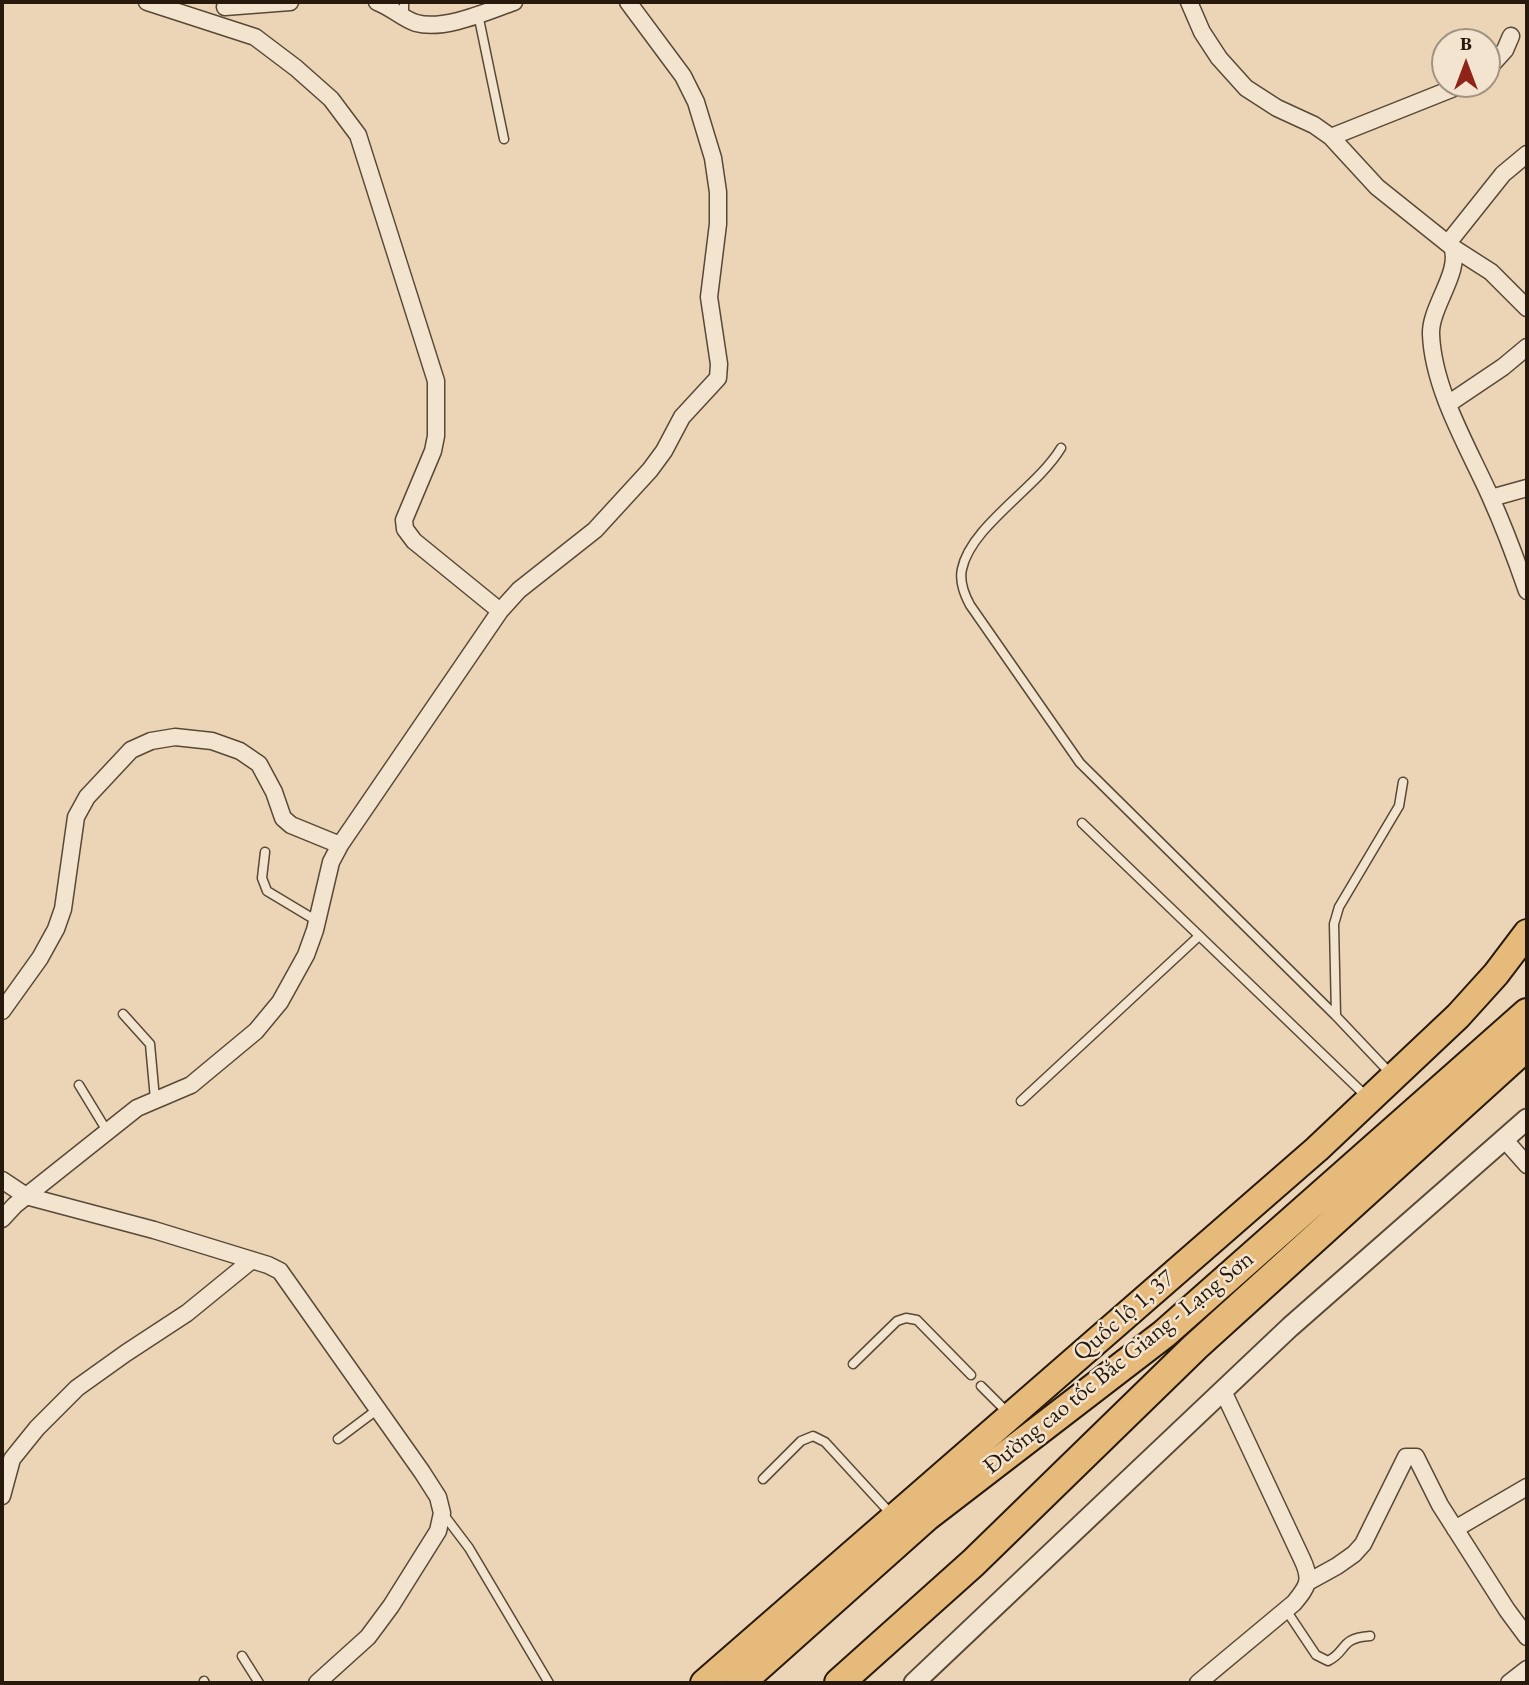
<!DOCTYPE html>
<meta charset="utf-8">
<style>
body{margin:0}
#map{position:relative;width:1529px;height:1685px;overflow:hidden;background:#ecd5b6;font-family:"EB Garamond",serif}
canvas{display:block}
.frame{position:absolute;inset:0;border:4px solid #271a0c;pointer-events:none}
.north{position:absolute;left:1431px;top:28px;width:70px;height:70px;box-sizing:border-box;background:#f3e4d0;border:2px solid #a19382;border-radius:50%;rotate:0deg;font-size:19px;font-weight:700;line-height:28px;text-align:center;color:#271a0c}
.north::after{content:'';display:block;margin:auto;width:24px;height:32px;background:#8f2418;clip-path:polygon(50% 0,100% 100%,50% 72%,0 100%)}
</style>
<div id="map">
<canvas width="1529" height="1685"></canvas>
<div class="frame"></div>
<div class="north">B</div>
</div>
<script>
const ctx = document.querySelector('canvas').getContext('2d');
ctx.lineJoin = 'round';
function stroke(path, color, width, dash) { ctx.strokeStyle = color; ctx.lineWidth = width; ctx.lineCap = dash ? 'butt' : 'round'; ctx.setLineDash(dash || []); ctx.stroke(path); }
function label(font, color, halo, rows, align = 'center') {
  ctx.font = font + ' "EB Garamond",serif'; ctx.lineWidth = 5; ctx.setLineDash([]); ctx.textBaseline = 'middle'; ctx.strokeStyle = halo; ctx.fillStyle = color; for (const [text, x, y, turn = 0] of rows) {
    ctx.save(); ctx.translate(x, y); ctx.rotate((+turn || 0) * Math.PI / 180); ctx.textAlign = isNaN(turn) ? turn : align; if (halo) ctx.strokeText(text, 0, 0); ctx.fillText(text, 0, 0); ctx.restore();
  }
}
const service = new Path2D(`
 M478,14L504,139
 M404,16V2
 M1061,448C1037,488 971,526 962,569C959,582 964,594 970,605L1080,763L1336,1016L1390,1073
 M1082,823L1367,1097
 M265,852L262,878L267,891L317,921
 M123,1014L150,1044L155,1099
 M1336,1016L1334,924L1339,907L1399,806L1403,782
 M79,1085L107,1131
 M1021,1101L1199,936
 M853,1364L897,1321L906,1318L917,1320L971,1375
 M981,1386L1008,1413
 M338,1439L378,1409
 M763,1479L801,1441L813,1436L825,1442L892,1515
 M444,1515L469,1548L549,1683
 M1286,1610L1316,1655L1328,1661C1348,1651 1339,1638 1370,1636
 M242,1656L259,1683
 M204,1681L205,1683`);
const minor = new Path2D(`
 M147,2L255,37L296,68L331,99L358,135L436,381V436L433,451L404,520L405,529L414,541L500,611
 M377,2C391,7 403,19 416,23C444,31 488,11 514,2
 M1189,2L1202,32L1219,58L1246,88L1277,108L1314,125L1331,137L1377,187L1452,247C1462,271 1430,307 1431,334C1433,389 1468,447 1490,496C1504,527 1516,559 1527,591
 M225,7L290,2
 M1487,70L1505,50L1511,36
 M1331,137L1464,84
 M1448,243L1503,174L1527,154
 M1452,247L1491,272L1527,308
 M1448,404L1503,367L1527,347
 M1491,498L1527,488
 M2,1011L40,958L56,929L63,909L76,817L87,797L131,750L151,741L175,737L212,741L240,751L259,764L274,792L283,818L291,825L340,845
 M1504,1139L1527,1165
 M2,1180L26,1196L154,1230L268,1265L280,1271L422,1472L438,1497L442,1513L438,1531L391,1606L368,1637L317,1683
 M2,1219L15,1205L137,1108L191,1085L256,1031L280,1002L306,955L315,930L331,862L340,845L500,611L519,590L595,530L650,470L664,451L682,417L718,378L719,364L709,297L718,224V192L713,158L696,102L683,76L628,2
 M2,1496L12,1459L37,1428L77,1388L126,1353L187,1313L252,1260
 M1455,1529L1527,1487
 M1308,1582L1337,1566L1354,1554L1363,1544L1406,1457H1416L1440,1505L1507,1610L1527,1637
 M1198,1683L1294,1603C1308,1586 1312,1580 1302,1559L1223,1391
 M1509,1683L1527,1669`);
const tertiary = new Path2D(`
 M914,1683L1290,1327L1527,1119`);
const trunk = new Path2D(`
 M704,1683L1317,1149L1458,1016L1496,974L1527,933`);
const motorway = new Path2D(`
 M740,1683L926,1517L1164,1334L1527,1013
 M839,1683L973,1563L1195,1347L1527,1046`);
stroke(service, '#584936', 11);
stroke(minor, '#584936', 19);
stroke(tertiary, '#584936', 23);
stroke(trunk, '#271a0c', 30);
stroke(motorway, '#271a0c', 32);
stroke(service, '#f3e4d0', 8);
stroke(minor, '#f3e4d0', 16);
stroke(tertiary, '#f3e4d0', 19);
stroke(trunk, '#e6ba7b', 26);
stroke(motorway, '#e6ba7b', 28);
label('24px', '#271a0c', '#f3e4d0', [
 ["Quốc lộ 1, 37",1124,1316,-41],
 ["Đường cao tốc Bắc Giang - Lạng Sơn",1119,1363,-39]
]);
</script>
